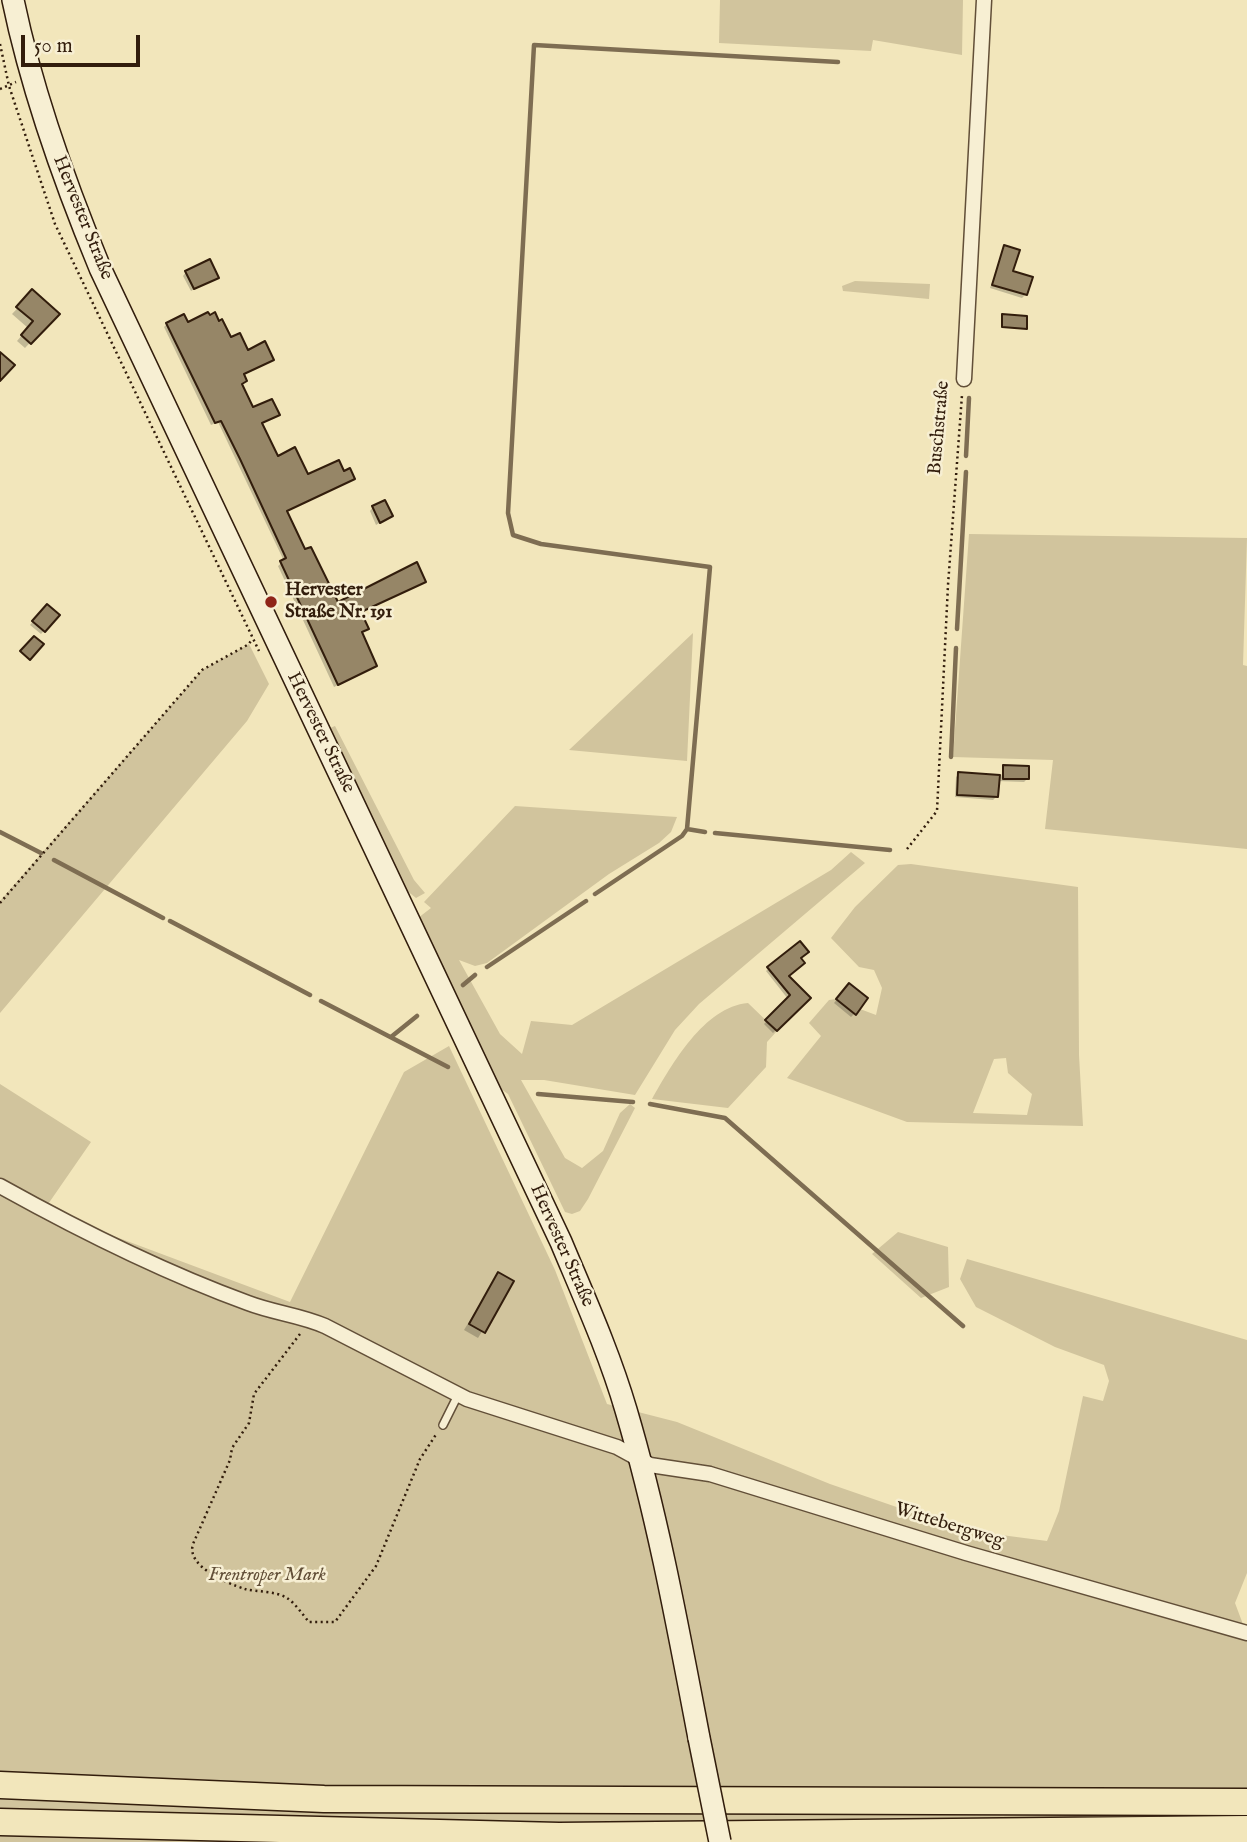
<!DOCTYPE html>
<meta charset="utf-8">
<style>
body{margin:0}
#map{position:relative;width:1247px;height:1842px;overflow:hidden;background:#f2e6bb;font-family:"IM FELL English",serif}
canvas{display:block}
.scale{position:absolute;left:21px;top:35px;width:119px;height:32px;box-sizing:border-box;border:4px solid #321d0c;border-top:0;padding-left:9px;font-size:21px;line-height:24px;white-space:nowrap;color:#321d0c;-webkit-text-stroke:5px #f7efd3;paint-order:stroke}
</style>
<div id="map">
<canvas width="1247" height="1842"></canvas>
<div class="scale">50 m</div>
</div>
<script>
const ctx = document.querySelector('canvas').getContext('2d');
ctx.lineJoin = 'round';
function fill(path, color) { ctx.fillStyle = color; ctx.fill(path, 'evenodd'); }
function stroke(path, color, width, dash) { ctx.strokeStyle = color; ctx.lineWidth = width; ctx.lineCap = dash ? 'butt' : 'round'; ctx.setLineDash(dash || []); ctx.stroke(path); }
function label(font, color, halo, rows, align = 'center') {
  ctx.font = font + ' "IM FELL English",serif'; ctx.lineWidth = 5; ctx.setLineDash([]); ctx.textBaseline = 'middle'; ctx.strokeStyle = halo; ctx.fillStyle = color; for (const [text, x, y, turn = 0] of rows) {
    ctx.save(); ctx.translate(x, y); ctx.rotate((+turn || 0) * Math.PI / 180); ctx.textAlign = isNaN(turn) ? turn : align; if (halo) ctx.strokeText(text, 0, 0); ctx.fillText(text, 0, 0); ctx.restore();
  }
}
fill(new Path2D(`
 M720,0H963L962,55L873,40L871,51L719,43Z
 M855,281L930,284L929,299L843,291L842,286Z
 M969,534L1247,538L1243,665L1247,666V849L1045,829L1053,760L953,757Z
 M693,633L687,761L569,750Z
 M249,644L269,684L247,721L0,1013V901L202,670Z
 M335,726L414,880L425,893L416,898L406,890L330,728Z
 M515,806L677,817L671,832L659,843L609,874L487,963L475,966L459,960L500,1034L522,1054L531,1021L572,1025L831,870L851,852L865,863L699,1004L675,1030L635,1095L544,1080H521L565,1158L582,1168L603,1151L620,1113L630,1104L635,1108L588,1199L580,1211L572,1214L565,1212L508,1094L497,1086L418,918L431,908L424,902Z
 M911,864L1078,887L1079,1055L1083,1126L907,1122L787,1078L821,1036L809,1023L829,1000L836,999L855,1014L860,1009L876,1015L882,988L874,970L859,967L831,938L855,907L898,865ZM1006,1058L1008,1073L1032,1094L1027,1115L973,1113L994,1059Z
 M748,1003L777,1031L767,1042L766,1067L728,1108L652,1099C672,1064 704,1007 748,1003Z
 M449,1046L555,1270L607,1404L677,1422L830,1484L963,1530L1047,1541L1059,1511L1083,1396L1103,1401L1109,1381L1104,1365L1055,1347L976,1307L960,1279L967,1259L1247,1340V1573L1235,1603L1247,1635V1842H0V1084L91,1142L44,1210L290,1302L404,1072Z
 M898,1232L948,1247L949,1287L921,1298L872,1254Z`), '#d1c49d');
fill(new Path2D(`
 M1005,247L1011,272L1026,294L1022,298L990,288Z
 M186,272L217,277L191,291L183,276Z
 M33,292L57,314L25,348L17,341L28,328L12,314Z
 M167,324L188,325L230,340L247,352L272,360L243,375L240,384L252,410L277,415L261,424L277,458L307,476L343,473L353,479L286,512L304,552L337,605L424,581L359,613L367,628L360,633L372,668L334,687L278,566L284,561L218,422L211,425L164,327Z
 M373,507L391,516L376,525L370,511Z
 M47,606L58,615L41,634L30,625Z
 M1004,767L1027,779L1024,782L997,781L996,797L993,800L955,797L956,777L959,774L1001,777Z
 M769,968L786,977L808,998L773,1033L764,1024L788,999L766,971Z
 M846,989L854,1014L851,1017L834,1003Z
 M498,1274L512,1282L478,1338L464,1330Z`), '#0003');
stroke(new Path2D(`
 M966,456L969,398
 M957,629L966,472
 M951,757L956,648
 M687,829L705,832
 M0,832L41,853
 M715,833L890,850
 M54,860L163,918
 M595,894L682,836L687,829L710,567L541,544L513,535L508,513L534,45L838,62
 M170,921L310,995
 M487,967L586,901
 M463,985L475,975
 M321,1001L448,1067
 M391,1037L417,1016
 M538,1094L633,1102
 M650,1104L725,1118L963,1326`), '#7e6d52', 4.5);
const building = new Path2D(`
 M1004,245L1020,250L1013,271L1033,277L1027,295L992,285Z
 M210,259L219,278L194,289L185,271Z
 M32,289L60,314L31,344L21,335L33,321L16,307Z
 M208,312L210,315L215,312L219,321L222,319L231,337L240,333L248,350L265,341L274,360L244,374L247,381L242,384L253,407L272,399L280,415L262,423L278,456L295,447L308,474L339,460L344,471L350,468L355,479L287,511L305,549L311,547L338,602L417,562L426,582L361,612L369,629L362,632L377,666L338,685L280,561L286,558L240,459L221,421L215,423L166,323L184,314L188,322Z
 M1002,314L1027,316V329L1002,327Z
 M0,352L15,365L0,381Z
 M385,500L393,516L380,523L372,506Z
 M47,604L60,615L45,632L32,621Z
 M34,636L44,644L30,660L20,651Z
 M1003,765L1029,766V779H1003Z
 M958,772L1000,775L998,797L957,795Z
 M800,941L809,952L801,958L805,963L789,976L811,998L777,1031L765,1020L790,995L767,967Z
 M849,983L868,998L856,1015L836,999Z
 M498,1272L514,1281L485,1333L469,1324Z`);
fill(building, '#968667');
stroke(building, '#321d0c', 2);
const lane = new Path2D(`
 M443,1425L458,1395`);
const street = new Path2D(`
 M964,379L984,0
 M0,1186C79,1230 163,1272 248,1303C274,1313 300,1315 325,1326L467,1399L617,1447L650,1465L710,1474L966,1553L1247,1633`);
const secondary = new Path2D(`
 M13,0C32,92 64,181 100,268L561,1242C584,1297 609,1352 626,1410C658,1518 678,1628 699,1738`);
const highway = new Path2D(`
 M0,1785L324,1799L1247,1802
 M0,1822L559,1836L1247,1829`);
stroke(lane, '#624f38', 10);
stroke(street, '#624f38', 17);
stroke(secondary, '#321d0c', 24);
stroke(highway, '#321d0c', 29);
stroke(new Path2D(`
 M0,44L9,86L55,224L259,651
 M0,89L16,82
 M907,849L937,811L948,585L962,395
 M0,903L202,670L249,644L252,639
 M300,1334L254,1394L249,1423L232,1448L230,1460L193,1544C186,1566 226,1583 245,1589C258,1592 276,1591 287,1598C295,1603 303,1615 309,1622H335L376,1566L420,1459L437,1433`), '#321d0c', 2.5, [2, 3.5]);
stroke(lane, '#f7efd3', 7);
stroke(street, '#f7efd3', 14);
stroke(secondary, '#f7efd3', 21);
stroke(highway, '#f2e6bb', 26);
const secondaryBridge = new Path2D(`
 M699,1738L720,1842`);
stroke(secondaryBridge, '#321d0c', 24, []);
stroke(secondaryBridge, '#f7efd3', 21);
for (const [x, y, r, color] of [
 [271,602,7,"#8f2418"]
]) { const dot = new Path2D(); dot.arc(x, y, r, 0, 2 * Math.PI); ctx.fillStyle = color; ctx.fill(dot); stroke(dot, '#f7efd3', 2.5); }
label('19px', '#321d0c', '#f7efd3', [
 ["Hervester Straße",82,218,68],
 ["Buschstraße",940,428,-85],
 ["Hervester Straße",320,733,64],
 ["Hervester Straße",561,1246,66],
 ["Wittebergweg",949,1526,17]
]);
label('bold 19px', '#321d0c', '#f7efd3', [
 ["Hervester",285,591],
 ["Straße Nr. 191",285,613]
], 'left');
label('italic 19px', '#624f38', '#f7efd3', [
 ["Frentroper Mark",267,1576]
]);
</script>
